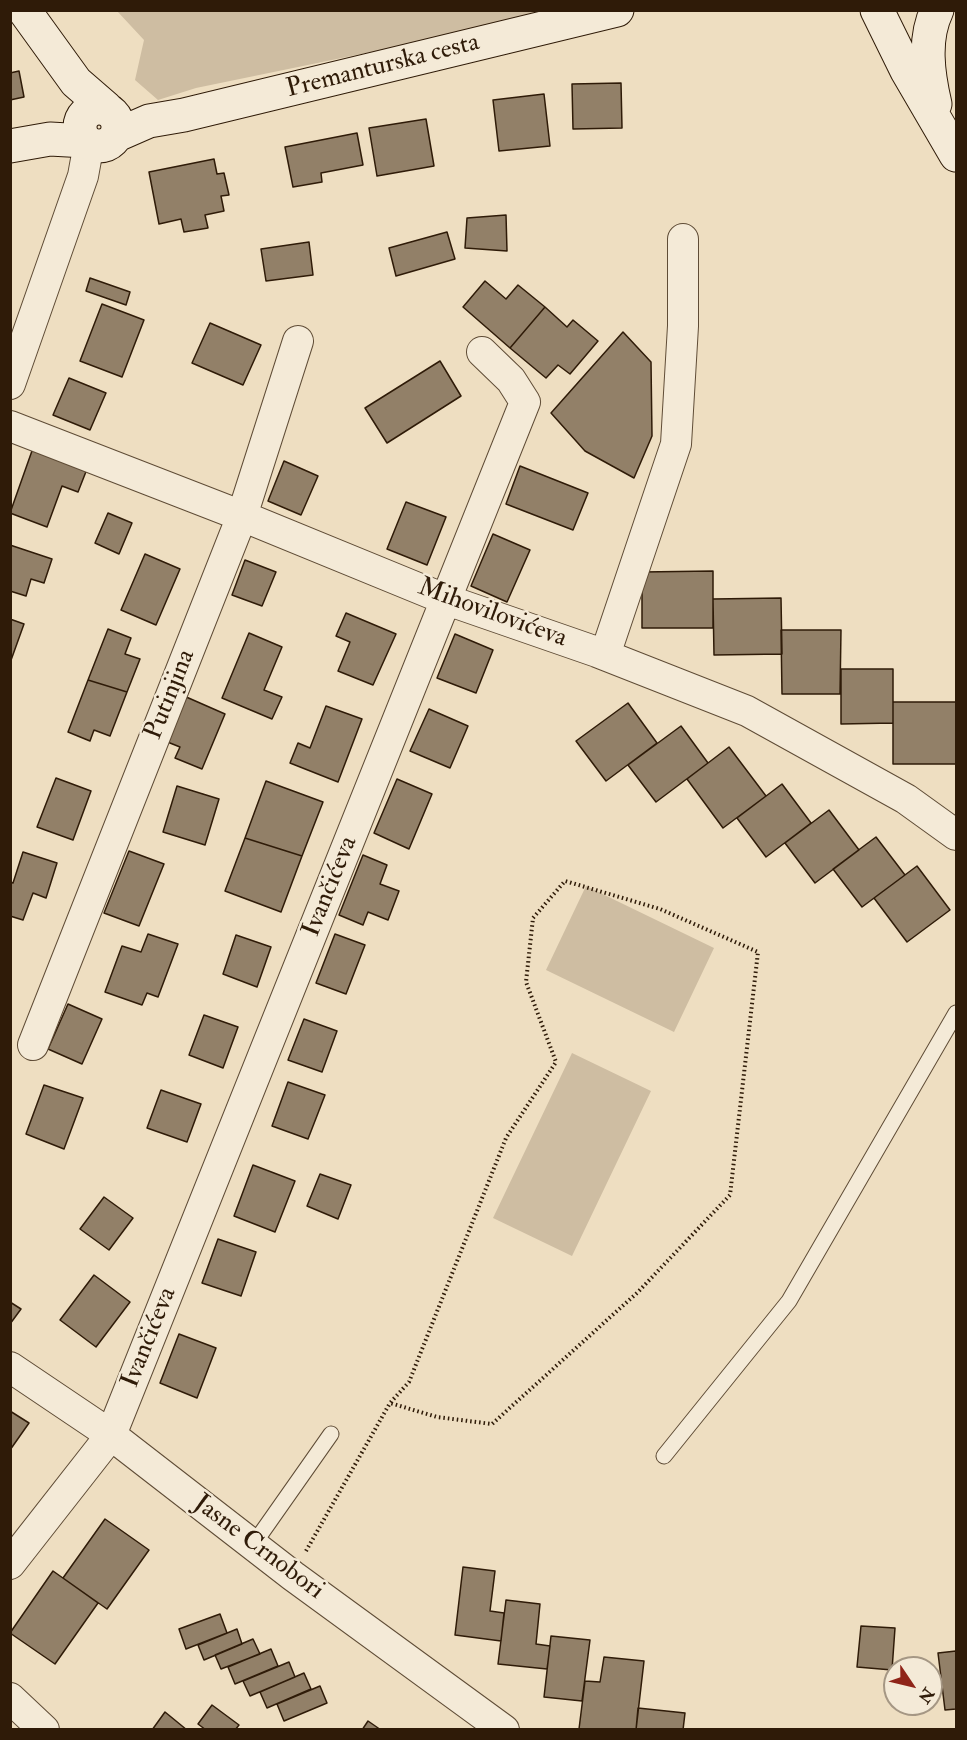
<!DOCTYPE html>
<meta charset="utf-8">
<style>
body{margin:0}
#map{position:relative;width:967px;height:1740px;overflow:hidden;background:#eedec1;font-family:"IM FELL Double Pica",serif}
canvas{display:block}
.frame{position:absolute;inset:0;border:12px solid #2f1b08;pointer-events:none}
.north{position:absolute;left:883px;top:1656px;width:60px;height:60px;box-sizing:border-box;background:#f4ead7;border:2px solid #a59784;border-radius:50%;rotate:125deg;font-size:16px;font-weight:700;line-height:24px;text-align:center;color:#2f1b08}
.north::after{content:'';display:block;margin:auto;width:21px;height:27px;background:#8f2418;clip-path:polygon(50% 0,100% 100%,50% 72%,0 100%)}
</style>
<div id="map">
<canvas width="967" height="1740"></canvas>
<div class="frame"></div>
<div class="north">N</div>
</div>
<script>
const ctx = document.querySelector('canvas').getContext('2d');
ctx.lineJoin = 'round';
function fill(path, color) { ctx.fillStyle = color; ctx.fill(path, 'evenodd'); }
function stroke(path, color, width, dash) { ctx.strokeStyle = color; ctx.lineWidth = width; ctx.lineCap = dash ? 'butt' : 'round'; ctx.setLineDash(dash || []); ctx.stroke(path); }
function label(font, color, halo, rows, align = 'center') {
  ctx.font = font + ' "IM FELL Double Pica",serif'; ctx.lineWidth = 5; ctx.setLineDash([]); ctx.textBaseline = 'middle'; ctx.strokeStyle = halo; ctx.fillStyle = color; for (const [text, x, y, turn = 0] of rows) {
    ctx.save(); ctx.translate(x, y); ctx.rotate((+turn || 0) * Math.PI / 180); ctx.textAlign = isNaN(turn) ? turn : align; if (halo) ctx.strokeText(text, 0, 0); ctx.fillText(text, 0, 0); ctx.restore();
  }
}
fill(new Path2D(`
 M117,11H550L468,32L196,88L158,100L135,80L144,40Z
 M586,886L714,948L674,1032L546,970Z
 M572,1053L651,1091L572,1256L493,1218Z`), '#cebda2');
const building = new Path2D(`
 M19,71L24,97L10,100V73Z
 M621,83L622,128L573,129L572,84Z
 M544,94L550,146L499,151L493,100Z
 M426,119L434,166L377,176L369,128Z
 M357,133L363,165L321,173L322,182L293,187L285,147Z
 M214,159L217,174L224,173L229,195L221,196L224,211L205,215L208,228L184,232L181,219L159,224L149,172Z
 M506,215L507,251L465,248L467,218Z
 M447,232L455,259L396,276L389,248Z
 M309,242L313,275L266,281L261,249Z
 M90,278L130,292L126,305L86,291Z
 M485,281L506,299L518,285L545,307L510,348L463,307Z
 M102,304L144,320L122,377L80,361Z
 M545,307L567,327L573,320L598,341L570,374L558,365L546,378L510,348Z
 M210,323L261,345L243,385L192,363Z
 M623,332L651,362L652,436L634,478L585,451L551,413Z
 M440,361L461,396L387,443L365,408Z
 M69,378L106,393L90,430L53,415Z
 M33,448L87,469L78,492L62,486L47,527L10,513Z
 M284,461L318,476L301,515L268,501Z
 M520,466L588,493L573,530L506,504Z
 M406,502L446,517L427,565L387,549Z
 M108,513L132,523L119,554L95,543Z
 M493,534L530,550L507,602L471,586Z
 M10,545L52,559L44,583L31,579L26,596L10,591Z
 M145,554L180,569L156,625L121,610Z
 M245,560L276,572L262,606L232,595Z
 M713,571V628H642V572Z
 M781,598L782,654L714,655L713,599Z
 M346,613L396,634L373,685L338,671L350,642L336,636Z
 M10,619L24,624L10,663Z
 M108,629L131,638L125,654L140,659L127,692L88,680Z
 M781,630H841L840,694H782Z
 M249,633L282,647L264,690L282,697L272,719L222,698Z
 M455,634L493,650L476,693L437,678Z
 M841,669H893V723L841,724Z
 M88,680L127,692L110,736L94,730L90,741L68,732Z
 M184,696L225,714L202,769L175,758L180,747L165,741Z
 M893,702H956V764H893Z
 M628,703L657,743L606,781L576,741Z
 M326,706L362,719L338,782L290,763L298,743L310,748Z
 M429,709L468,726L450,768L410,751Z
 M681,726L708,763L656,802L628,765Z
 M729,747L766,796L723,828L687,779Z
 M56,778L91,791L73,840L37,827Z
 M397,779L432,794L409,849L374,833Z
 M266,781L323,802L302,856L245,838Z
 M782,784L811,823L766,857L737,818Z
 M177,786L219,799L205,845L163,832Z
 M829,810L859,850L815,883L785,843Z
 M876,837L905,875L862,907L833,869Z
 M245,838L302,856L281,912L225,891Z
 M129,851L164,864L139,926L104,913Z
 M23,852L57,863L46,898L33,893L23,920L10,916V882L13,883Z
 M363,855L387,865L380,884L399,891L388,920L368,912L363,925L339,915Z
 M917,866L950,910L907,942L874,898Z
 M148,934L178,944L158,997L147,993L142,1005L105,992L122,946L141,952Z
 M335,934L365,945L346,994L316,983Z
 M236,935L271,947L257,987L223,974Z
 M68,1004L102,1019L82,1064L48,1049Z
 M204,1015L238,1027L223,1068L189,1055Z
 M304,1019L337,1031L322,1072L288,1060Z
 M288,1082L325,1095L308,1139L272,1126Z
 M44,1085L83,1098L64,1149L26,1134Z
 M161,1090L201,1104L187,1142L147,1128Z
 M253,1165L295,1181L275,1232L234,1216Z
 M320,1174L351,1185L338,1219L307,1206Z
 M104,1197L133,1218L109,1250L80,1229Z
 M218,1239L256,1252L241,1296L202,1283Z
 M94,1275L130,1302L96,1347L60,1320Z
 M10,1302L21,1309L10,1324Z
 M179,1334L216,1348L197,1398L160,1383Z
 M10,1411L29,1423L10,1450Z
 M105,1519L149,1550L107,1609L63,1578Z
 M463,1567L495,1571L490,1611L504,1613L501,1641L455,1635Z
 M53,1571L98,1603L55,1664L10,1633Z
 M506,1600L540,1604L536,1644L550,1646L547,1669L498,1664Z
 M220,1614L227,1633L186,1649L179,1629Z
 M861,1626L895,1628L892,1670L857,1667Z
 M237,1629L242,1644L204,1660L198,1645Z
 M551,1636L590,1640L582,1701L544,1697Z
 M253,1639L260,1654L221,1669L215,1655Z
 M271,1649L278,1666L235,1684L228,1667Z
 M956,1651V1709L945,1710L938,1653Z
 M604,1657L644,1661L636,1730L579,1729L585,1681L600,1682Z
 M289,1662L295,1677L250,1696L243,1681Z
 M304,1673L311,1689L267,1708L260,1692Z
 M320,1686L327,1703L284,1721L277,1704Z
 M212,1705L239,1725L235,1730H206L198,1724Z
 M638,1708L685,1713L683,1730H636Z
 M165,1712L187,1730H152Z
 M368,1721L381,1730H362Z`);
fill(building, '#928068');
stroke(building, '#2f1b08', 1.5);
const service = new Path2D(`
 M664,1456L789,1301L956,1013
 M253,1545L331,1434`);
const minor = new Path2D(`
 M10,384L83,176L89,143
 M10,426L242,516L447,600L597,652L747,711L906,799L956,835
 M605,655L676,444L683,326V239
 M33,1045L242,516L298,341
 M10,1367L111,1435L293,1576L504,1730
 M10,1564L111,1435L525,402L511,380L482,352
 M10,1698L44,1730`);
const secondary = new Path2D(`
 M24,10L76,82L106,108
 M877,10L907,71L956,155
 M935,104C928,74 923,39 937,10
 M80 127a19 19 0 1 1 38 0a19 19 0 1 1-38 0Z
 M117,135L149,121L184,115L617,10
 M10,146L50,139L86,141`);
stroke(service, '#5f4c36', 17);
stroke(minor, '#5f4c36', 32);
stroke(secondary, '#2f1b08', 35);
stroke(new Path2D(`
 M306,1551L390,1403L409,1382L506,1138L556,1062L526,982L533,918L565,881L660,909L758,952L730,1195L638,1292L492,1424L437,1417L390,1403`), '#2f1b08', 4, [1.5, 3]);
stroke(service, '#f4ead7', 15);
stroke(minor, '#f4ead7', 30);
stroke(secondary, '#f4ead7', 33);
label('26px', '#2f1b08', '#f4ead7', [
 ["Premanturska cesta",383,67,-14],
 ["Mihovilovićeva",492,614,20],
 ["Putinjina",171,695,-68],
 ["Ivančićeva",331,887,-68],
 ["Ivančićeva",150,1338,-68],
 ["Jasne Crnobori",258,1548,37]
]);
</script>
